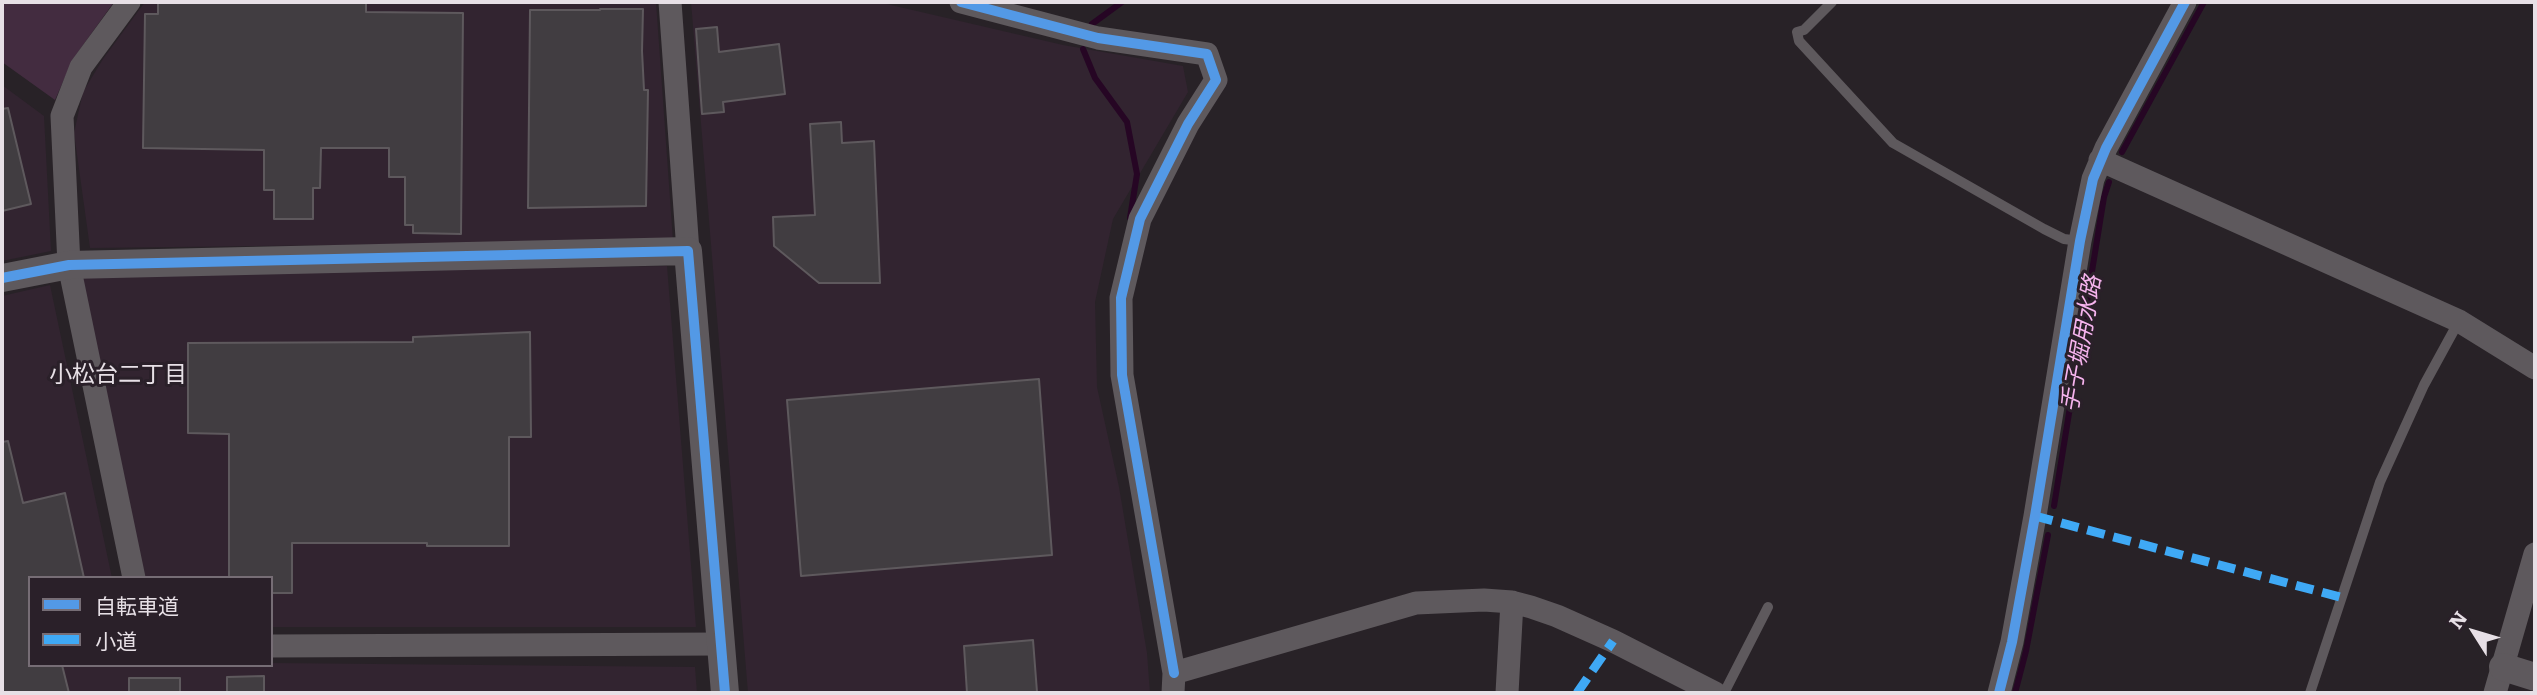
<!DOCTYPE html>
<meta charset="utf-8">
<style>
body{margin:0}
#map{position:relative;width:2537px;height:695px;overflow:hidden;background:#282227;font-family:Literata,"Noto Sans JP",serif}
canvas{display:block}
.frame{position:absolute;inset:0;border:4px solid #e7e0e6;pointer-events:none}
.legend{position:absolute;left:28px;top:576px;width:245px;height:91px;box-sizing:border-box;background:#2a2029;border:2px solid #766d75;margin:0;padding:9px 12px;list-style:none;font-size:21px;color:#e7e0e6}
.legend li{display:flex;align-items:center;gap:14px;height:35px}
.legend b{width:35px;border:2px solid #766d75}
.north{position:absolute;left:2439px;top:597px;width:70px;height:70px;-webkit-text-stroke:5px #2a2029;paint-order:stroke;rotate:307deg;font-size:19px;font-weight:700;line-height:28px;text-align:center;color:#e7e0e6}
.north::after{content:'';display:block;margin:auto;width:24px;height:32px;background:#e7e0e6;clip-path:polygon(50% 0,100% 100%,50% 72%,0 100%)}
</style>
<div id="map">
<canvas width="2537" height="695"></canvas>
<div class="frame"></div>
<ul class="legend">
<li><b style="height:9px;background:#5399e6"></b>自転車道</li>
<li><b style="height:9px;background:#3fa9f5"></b>小道</li>
</ul>
<div class="north">N</div>
</div>
<script>
const ctx = document.querySelector('canvas').getContext('2d');
ctx.lineJoin = 'round';
function fill(path, color) { ctx.fillStyle = color; ctx.fill(path, 'evenodd'); }
function stroke(path, color, width, dash) { ctx.strokeStyle = color; ctx.lineWidth = width; ctx.lineCap = dash ? 'butt' : 'round'; ctx.setLineDash(dash || []); ctx.stroke(path); }
function label(font, color, halo, rows, align = 'center') {
  ctx.font = font + ' Literata,"Noto Sans JP",serif'; ctx.lineWidth = 6; ctx.setLineDash([]); ctx.textBaseline = 'middle'; ctx.strokeStyle = halo; ctx.fillStyle = color; for (const [text, x, y, turn = 0] of rows) {
    ctx.save(); ctx.translate(x, y); ctx.rotate((+turn || 0) * Math.PI / 180); ctx.textAlign = isNaN(turn) ? turn : align; if (halo) ctx.strokeText(text, 0, 0); ctx.fillText(text, 0, 0); ctx.restore();
  }
}
fill(new Path2D(`
 M145,2H656L673,241L90,248L74,133L83,92L103,59Z
 M691,2H878L1063,45L1183,66L1188,92L1113,219L1095,302L1097,387L1119,487L1147,653L1150,693H748Z
 M2,85L44,116L51,251L2,261Z
 M667,266L696,627H271V578H145L82,275Z
 M50,285L112,578H30V665H271V663L695,667L697,693H2V296Z`), '#322430');
fill(new Path2D(`
 M2,2H114L73,59L55,100L2,62Z`), '#432c40');
stroke(new Path2D(`
 M1092,24L1122,2
 M1083,49L1095,78L1127,122L1137,174L1130,218
 M2122,152L2204,2
 M2054,506L2104,197L2109,182
 M2015,693L2026,651L2048,535`), '#260624', 6);
const building = new Path2D(`
 M158,2H366V12L463,13L461,234L413,233V225H405V177H389V148H321L320,188H313V219H274V190H264V150L143,148L145,14H158Z
 M600,9H643L642,51L644,90H648L646,206L528,208L530,10H600Z
 M717,27L719,52L779,44L785,94L723,102L724,112L702,114L696,29Z
 M8,108L31,204L2,211V109Z
 M841,122L842,143L874,141L880,283H819L774,246L773,217L815,215L810,124Z
 M530,332L531,437H509V546H427V543H292V593H271V578H229V434L188,433V343L413,342V337Z
 M1039,379L1052,555L801,576L787,400Z
 M8,441L23,503L65,493L84,578H30V665H62L69,693H2V442Z
 M1033,640L1037,692L967,693L964,646Z
 M264,676V693H227V677Z
 M129,678H180V693H129Z`);
fill(building, '#413d41');
stroke(building, '#5e595d', 2);
stroke(new Path2D(`
 M1832,2L1804,30L1797,32L1799,41L1893,143L2044,229L2064,239L2080,241
 M1724,693L1768,607
 M2310,693L2380,482L2424,385L2459,321`), '#5e595d', 10);
stroke(new Path2D(`
 M129,2L81,67L62,116L69,265L134,578
 M670,2L688,251
 M961,2L1098,38L1207,54L1216,80L1188,124L1140,219L1121,298L1122,375L1174,673
 M2100,160L2459,321L2535,368
 M271,646L721,644
 M1173,693L1174,673L1416,603L1484,600L1512,602L1531,607L1557,616L1613,641L1715,693
 M1507,693L1512,602
 M1999,693L2012,642L2035,516L2080,241L2093,179L2106,148L2185,2
 M2495,693L2535,554`), '#5e595d', 23);
stroke(new Path2D(`
 M2,278L69,265L688,251L725,693
 M2503,667L2535,677`), '#5e595d', 28);
stroke(new Path2D(`
 M2035,516L2340,597
 M1577,693L1613,641`), '#3fa9f5', 9, [18, 9]);
stroke(new Path2D(`
 M961,2L1098,38L1207,54L1216,80L1188,124L1140,219L1121,298L1122,375L1174,673
 M2,278L69,265L688,251L725,693
 M1999,693L2012,642L2035,516L2080,241L2093,179L2106,148L2185,2`), '#5399e6', 10);
label('italic 23px', '#f6b4ee', '#2a2029', [
 ["手子堀用水路",2082,344,-80]
]);
label('23px', '#e7e0e6', '#2a2029', [
 ["小松台二丁目",118,375]
]);
</script>
